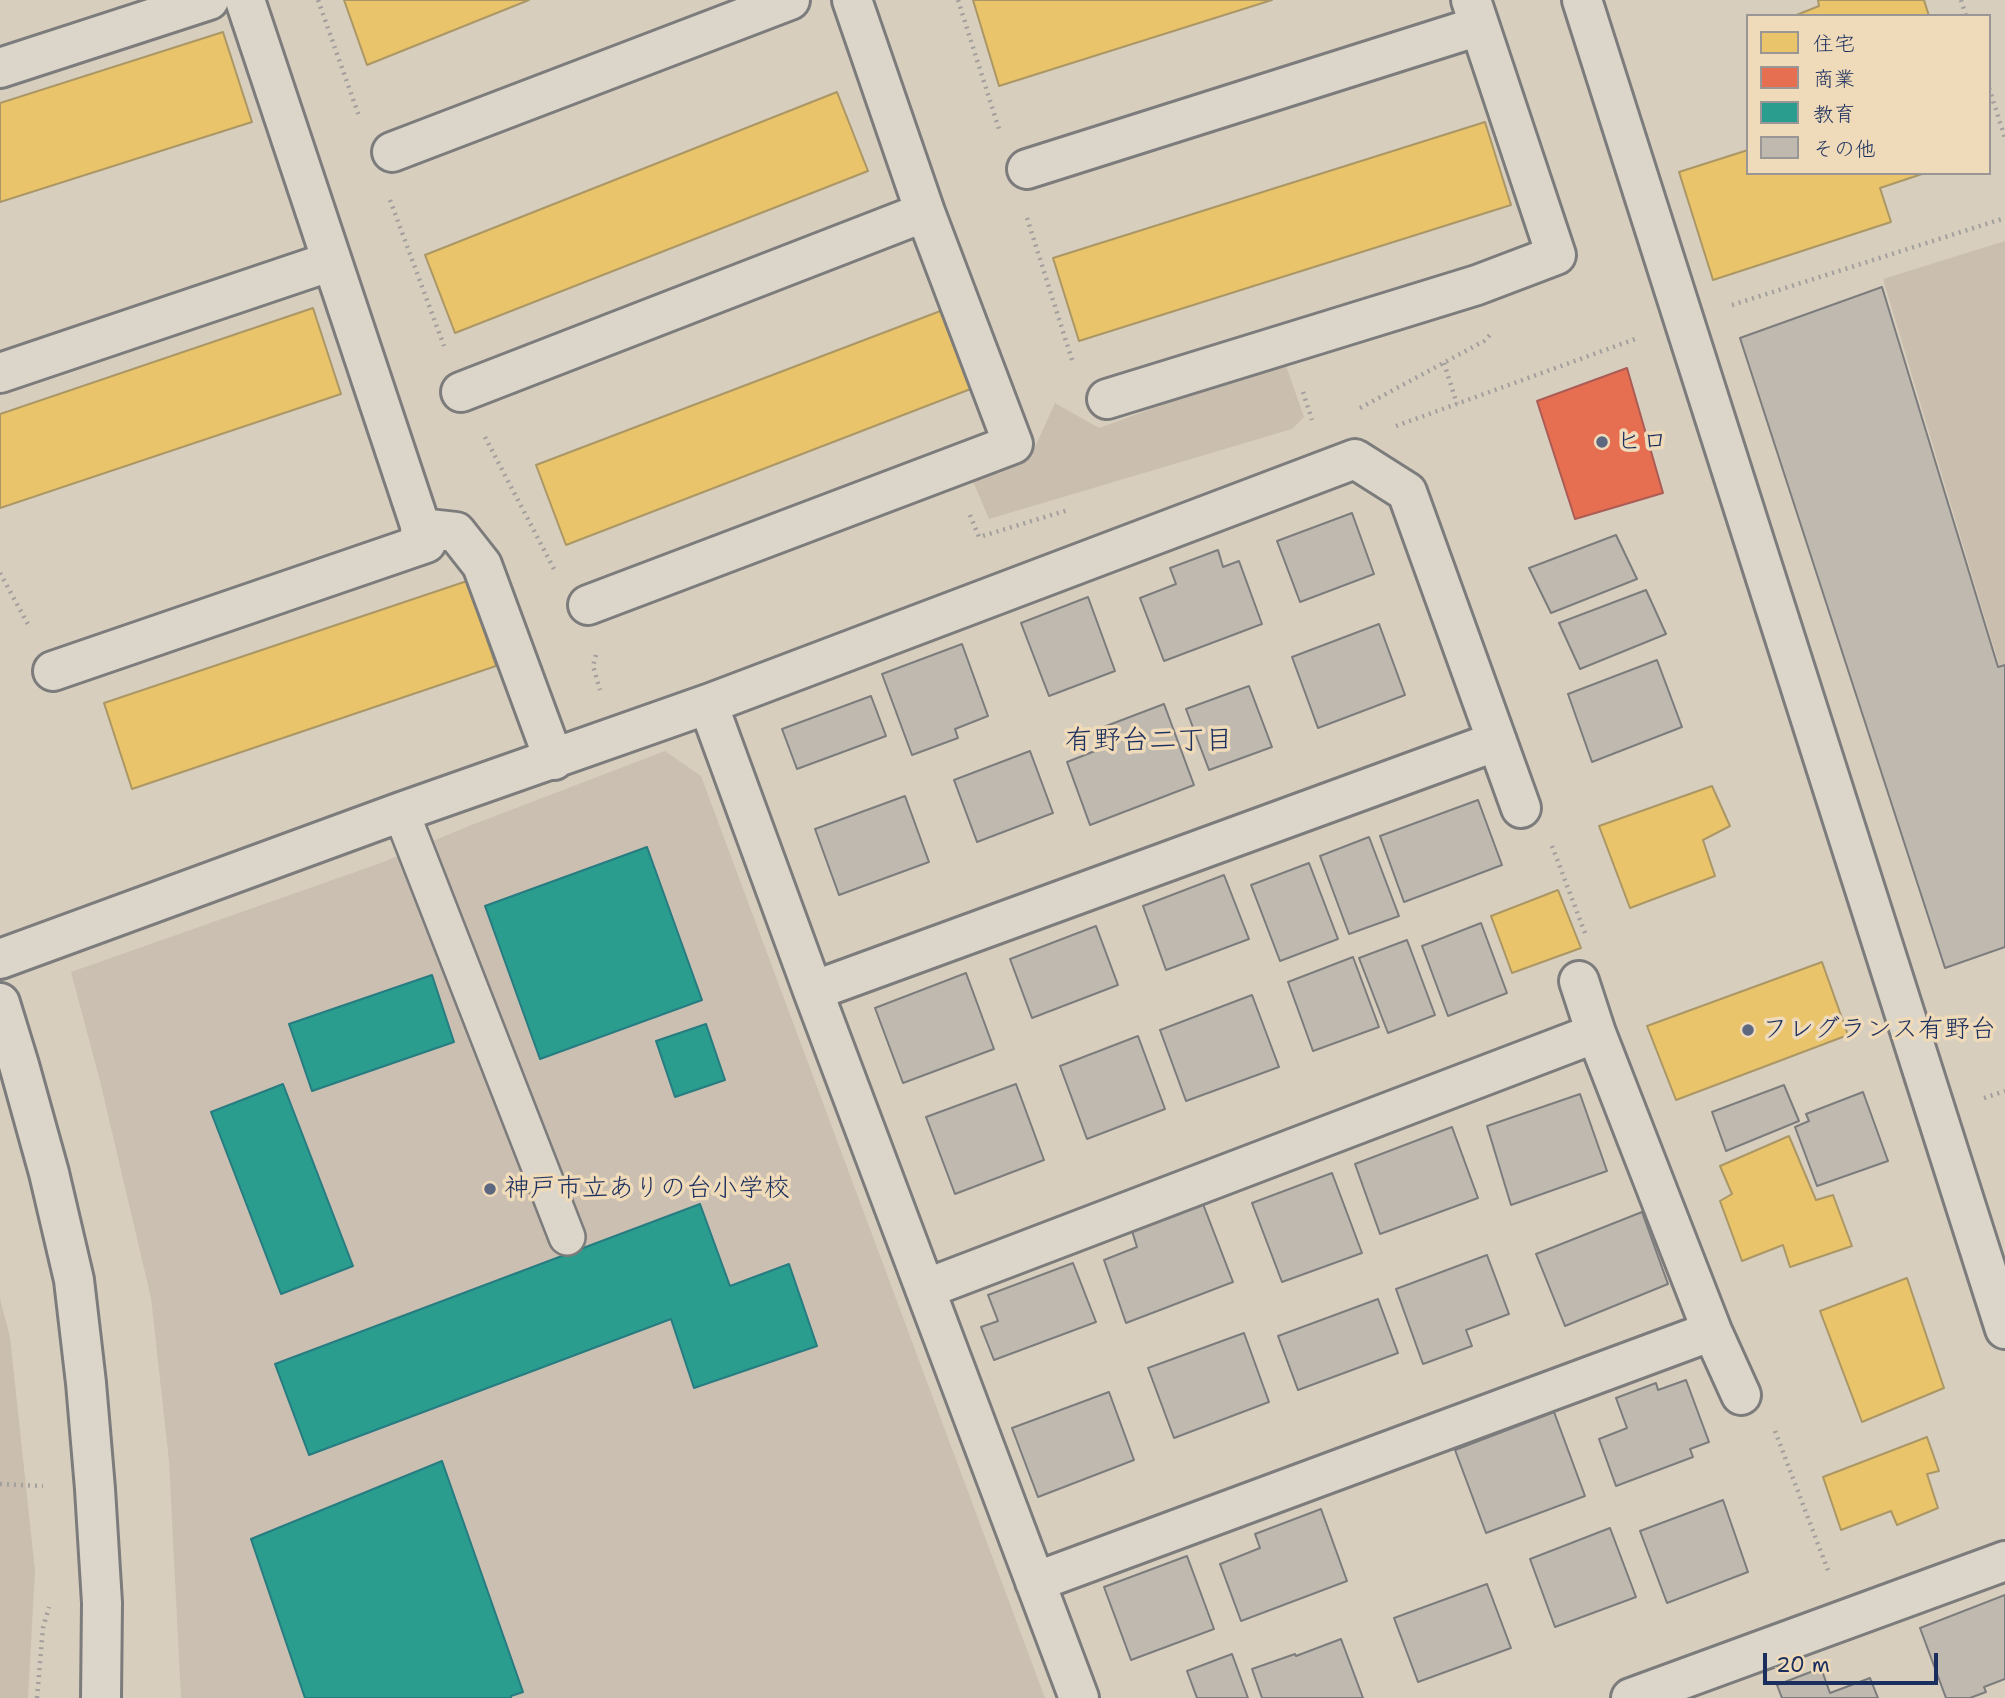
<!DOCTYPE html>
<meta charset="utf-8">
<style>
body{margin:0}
#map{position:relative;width:2005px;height:1698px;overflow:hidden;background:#d8cebe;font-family:"Shantell Sans","Klee One",sans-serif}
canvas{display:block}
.legend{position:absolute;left:1746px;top:14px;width:245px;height:161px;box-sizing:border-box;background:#efdab9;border:2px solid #9a9695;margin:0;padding:9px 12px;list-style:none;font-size:21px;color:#1b2f5e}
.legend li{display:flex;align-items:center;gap:14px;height:35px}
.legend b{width:35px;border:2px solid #9a9695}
.scale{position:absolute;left:1763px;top:1653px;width:175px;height:32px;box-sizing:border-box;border:4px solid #1b2f5e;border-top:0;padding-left:9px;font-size:21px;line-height:24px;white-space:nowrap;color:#1b2f5e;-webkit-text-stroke:5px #efdab9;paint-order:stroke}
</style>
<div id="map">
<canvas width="2005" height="1698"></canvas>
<ul class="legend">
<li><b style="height:19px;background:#e9c46a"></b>住宅</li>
<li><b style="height:19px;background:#e76f51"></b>商業</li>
<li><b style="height:19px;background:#2a9d8f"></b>教育</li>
<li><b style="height:19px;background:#bfb9b0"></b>その他</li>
</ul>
<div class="scale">20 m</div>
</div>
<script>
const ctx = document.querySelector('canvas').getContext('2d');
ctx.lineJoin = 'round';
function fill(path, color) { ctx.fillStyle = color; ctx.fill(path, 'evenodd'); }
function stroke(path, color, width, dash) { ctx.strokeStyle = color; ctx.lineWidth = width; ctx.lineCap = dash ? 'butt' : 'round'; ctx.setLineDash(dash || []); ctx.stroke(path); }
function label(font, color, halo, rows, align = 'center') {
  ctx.font = font + ' "Shantell Sans","Klee One",sans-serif'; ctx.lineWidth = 7; ctx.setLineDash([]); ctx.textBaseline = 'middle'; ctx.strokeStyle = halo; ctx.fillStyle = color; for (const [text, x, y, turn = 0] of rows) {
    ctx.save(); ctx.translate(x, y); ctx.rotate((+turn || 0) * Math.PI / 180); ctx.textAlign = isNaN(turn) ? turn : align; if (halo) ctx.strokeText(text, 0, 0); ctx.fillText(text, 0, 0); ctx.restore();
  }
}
fill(new Path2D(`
 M665,751L701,776L1045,1698H181L169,1461L151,1298L100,1081L71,972L378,864L469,826Z`), '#cabfb0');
fill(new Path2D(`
 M2005,241V664L1999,665L1883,279Z
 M1284,360L1304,417L1292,429L989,519L972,479L1030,458L1055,403L1099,428Z
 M0,1299L10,1337L35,1571L28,1698H0Z`), '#cabfaf');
const homes = new Path2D(`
 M344,0H529L367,65Z
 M973,0H1272L999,86Z
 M1818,0H1924L1929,16H1794L1819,6Z
 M223,32L252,122L0,202V103Z
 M837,92L868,171L455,333L425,255Z
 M1485,122L1511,205L1079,341L1053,258Z
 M1748,150V173H1925L1880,188L1891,222L1713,280L1679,172Z
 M951,307L981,385L566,545L536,465Z
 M313,308L341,394L0,508V414Z
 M467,581L496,666L132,789L104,703Z
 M1712,786L1730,826L1703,840L1715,876L1630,908L1599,826Z
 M1558,890L1581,948L1512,973L1491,916Z
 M1822,962L1848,1035L1676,1100L1647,1026Z
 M1789,1136L1816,1200L1833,1195L1852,1246L1790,1267L1783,1245L1742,1261L1720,1201L1732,1194L1720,1166Z
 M1907,1278L1944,1388L1862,1422L1820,1311Z
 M1927,1437L1939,1471L1927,1474L1938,1508L1897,1525L1891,1511L1841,1530L1823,1477Z`);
fill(homes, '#e9c46a');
stroke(homes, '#ab9766', 2);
const shops = new Path2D(`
 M1627,368L1663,493L1575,519L1537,401Z`);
fill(shops, '#e76f51');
stroke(shops, '#aa5c55', 2);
const schools = new Path2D(`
 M647,847L702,1000L540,1059L485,906Z
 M432,975L454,1042L312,1091L289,1024Z
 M706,1024L725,1080L675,1097L656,1041Z
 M283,1084L353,1266L281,1294L211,1112Z
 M700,1204L730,1286L789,1264L817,1346L694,1388L671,1319L309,1455L275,1364Z
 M442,1461L523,1692L511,1696V1698H305L251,1539Z`);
fill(schools, '#2a9d8f');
stroke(schools, '#267c80', 2);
const building = new Path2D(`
 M1882,287L1998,667L2005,665V947L1945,968L1740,338Z
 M1352,513L1374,574L1300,602L1277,541Z
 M1616,535L1637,579L1551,613L1529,568Z
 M1218,550L1223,567L1239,561L1262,624L1164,661L1140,598L1176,584L1170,568Z
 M1646,590L1666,634L1580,669L1559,623Z
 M1088,597L1115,671L1049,696L1021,623Z
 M1379,624L1405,695L1318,728L1292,657Z
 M962,644L988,716L955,729L958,738L912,755L882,674Z
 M1657,660L1682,727L1592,762L1568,694Z
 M1249,686L1272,747L1209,770L1186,709Z
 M871,696L886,736L797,769L782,729Z
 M1164,704L1194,785L1090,825L1067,762L1100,749L1093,731Z
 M1030,751L1053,813L977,842L954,780Z
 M905,796L929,862L839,895L815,829Z
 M1478,800L1502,865L1404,902L1380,836Z
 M1369,837L1399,916L1349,934L1320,856Z
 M1309,863L1338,939L1280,961L1251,885Z
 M1224,875L1249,939L1166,970L1143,906Z
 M1481,923L1507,993L1448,1016L1422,946Z
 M1096,926L1118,985L1032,1018L1010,959Z
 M1407,940L1435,1015L1388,1033L1359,958Z
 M1353,957L1379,1027L1313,1051L1288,982Z
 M966,973L994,1049L903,1083L875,1008Z
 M1252,995L1279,1067L1186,1101L1160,1030Z
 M1138,1036L1165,1109L1087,1139L1060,1066Z
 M1016,1084L1044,1160L955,1194L926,1117Z
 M1784,1085L1799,1121L1726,1151L1712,1112Z
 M1863,1092L1888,1161L1817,1186L1795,1127L1809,1121L1806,1114Z
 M1580,1094L1607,1171L1511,1205L1487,1126Z
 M1452,1127L1478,1198L1380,1234L1355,1164Z
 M1332,1173L1362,1253L1282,1282L1252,1203Z
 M1203,1204L1233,1282L1126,1323L1104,1260L1137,1247L1132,1231Z
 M1642,1212L1668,1284L1565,1326L1536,1254Z
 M1487,1255L1509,1314L1466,1330L1472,1346L1423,1364L1396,1289Z
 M1073,1263L1096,1322L994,1360L981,1327L998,1321L988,1295Z
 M1378,1299L1398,1353L1298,1390L1278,1336Z
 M1244,1333L1269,1402L1174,1438L1148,1368Z
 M1686,1380L1709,1442L1690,1449L1693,1457L1616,1486L1599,1439L1627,1428L1616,1398L1656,1383L1658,1390Z
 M1109,1392L1134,1460L1038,1497L1012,1428Z
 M1554,1412L1585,1496L1486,1533L1455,1450Z
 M1723,1500L1748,1572L1667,1603L1640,1531Z
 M1321,1509L1347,1581L1241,1621L1220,1564L1260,1548L1255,1534Z
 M1610,1528L1636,1597L1555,1627L1530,1559Z
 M1187,1556L1214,1629L1131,1660L1104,1587Z
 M1487,1584L1511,1648L1418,1682L1394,1618Z
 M2005,1595V1679L1984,1687L1986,1692L1970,1698H1946L1920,1628Z
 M1341,1639L1363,1698H1262L1252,1669L1295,1654L1296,1656Z
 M1232,1654L1248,1698H1197L1187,1671Z
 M1821,1668L1830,1693L1870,1678L1878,1698H1782L1777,1685Z`);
fill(building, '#bfb9b0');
stroke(building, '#7c7c7d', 2);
const lane = new Path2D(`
 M401,812L567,1237`);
const street = new Path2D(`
 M1582,0L2005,1329
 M0,68L209,0
 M392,152L790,0
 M1027,169L1479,26
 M0,373L332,261
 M461,392L925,212
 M1107,399L1477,285L1556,255L1471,0
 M420,528L456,532L482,565L554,760
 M588,605L1013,444L925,212L852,0
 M53,671L426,543L245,0
 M708,704L813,991L1079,1698
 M0,959L401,812L708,704L1355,459L1407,492L1521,808
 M1579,981L1596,1033L1712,1331L1741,1395
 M813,991L1497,741
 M925,1289L1596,1033
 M1035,1582L1712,1331
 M1631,1698L2005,1561`);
const secondary = new Path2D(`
 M0,1003L19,1065L49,1173L74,1280L86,1383L95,1489L102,1603L101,1698`);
stroke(lane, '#7c7c7d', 40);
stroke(street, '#7c7c7d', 44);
stroke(secondary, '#7c7c7d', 44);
stroke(new Path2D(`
 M318,0L359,116
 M958,0L999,129
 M1961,0L1966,16
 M1989,88L2005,138
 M390,200L444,346
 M1027,218L1073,363
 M1732,305L2005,218
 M1444,363L1457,404
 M1303,392L1312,420
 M1360,408L1484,341L1490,335
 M1396,426L1638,338
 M485,437L554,569
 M970,515L979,537L1068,510
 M0,573L30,628
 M596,655L593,666L600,690
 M1552,846L1585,933
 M1984,1098L2005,1091
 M1775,1431L1829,1573
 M0,1484L43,1486
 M37,1698L43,1628L49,1607`), '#a29f9d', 4.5, [2, 5]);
stroke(lane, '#dcd5c9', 35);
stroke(street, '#dcd5c9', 38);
stroke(secondary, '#dcd5c9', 38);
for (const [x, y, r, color] of [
 [1602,442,7,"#5d6780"],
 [1748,1030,7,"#5d6780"],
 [490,1189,7,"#5d6780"]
]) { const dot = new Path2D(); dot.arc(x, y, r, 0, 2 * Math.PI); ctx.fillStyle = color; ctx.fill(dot); stroke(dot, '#efdab9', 2.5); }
label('26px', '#1b2f5e', '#efdab9', [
 ["ヒロ",1616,442],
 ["フレグランス有野台",1762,1030],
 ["神戸市立ありの台小学校",504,1189]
], 'left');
label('28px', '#1b2f5e', '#efdab9', [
 ["有野台二丁目",1149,742]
]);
</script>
